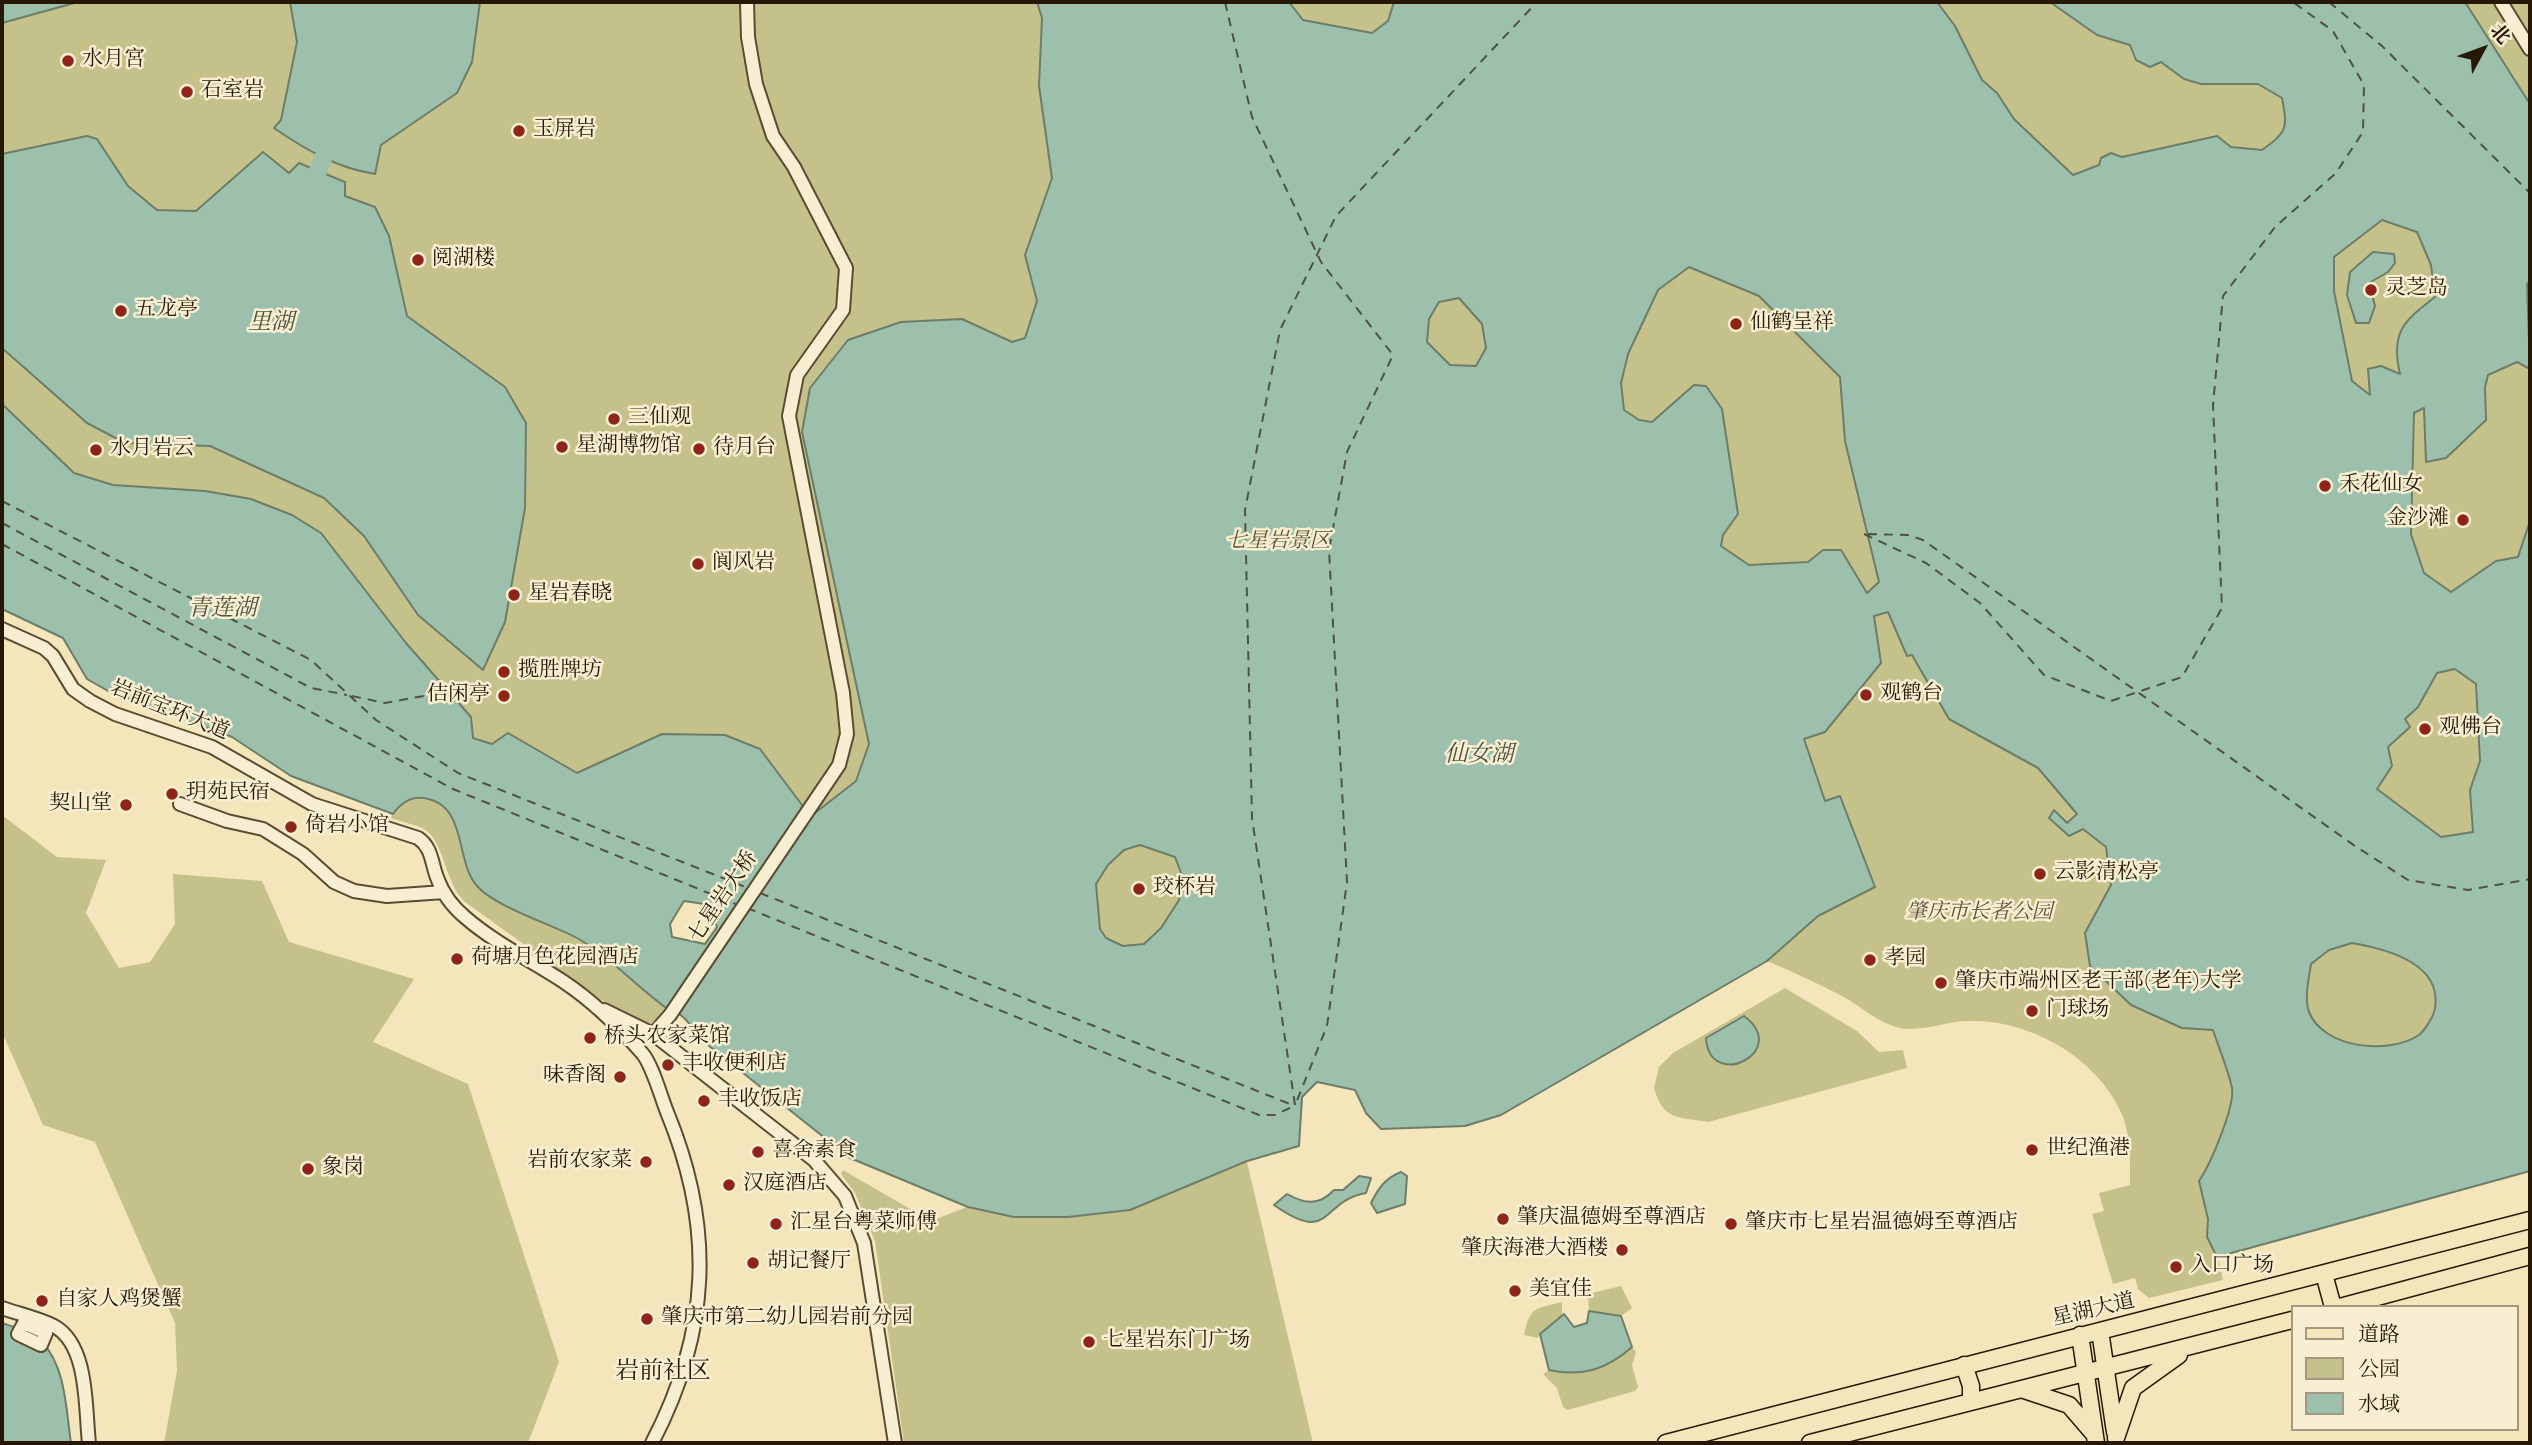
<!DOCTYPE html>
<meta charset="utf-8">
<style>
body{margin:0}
#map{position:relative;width:2532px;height:1445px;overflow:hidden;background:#f4e6ba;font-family:"Sorts Mill Goudy","Noto Serif SC",serif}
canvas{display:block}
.frame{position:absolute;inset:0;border:4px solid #261805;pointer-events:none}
.legend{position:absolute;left:2291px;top:1305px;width:228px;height:126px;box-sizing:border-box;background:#f8efd2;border:2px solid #a49980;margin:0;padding:9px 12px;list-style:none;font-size:21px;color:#261805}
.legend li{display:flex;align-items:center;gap:14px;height:35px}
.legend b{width:35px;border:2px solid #a49980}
.north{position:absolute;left:2448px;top:14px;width:70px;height:70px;-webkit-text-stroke:5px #f8efd2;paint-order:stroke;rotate:49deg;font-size:19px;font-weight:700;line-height:28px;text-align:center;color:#261805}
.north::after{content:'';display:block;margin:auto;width:24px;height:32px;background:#261805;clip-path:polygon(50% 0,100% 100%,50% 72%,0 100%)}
</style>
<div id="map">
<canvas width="2532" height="1445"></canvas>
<div class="frame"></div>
<ul class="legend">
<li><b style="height:9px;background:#f4e6ba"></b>道路</li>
<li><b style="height:19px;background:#c4c28a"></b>公园</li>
<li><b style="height:19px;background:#9cc0ac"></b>水域</li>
</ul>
<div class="north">北</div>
</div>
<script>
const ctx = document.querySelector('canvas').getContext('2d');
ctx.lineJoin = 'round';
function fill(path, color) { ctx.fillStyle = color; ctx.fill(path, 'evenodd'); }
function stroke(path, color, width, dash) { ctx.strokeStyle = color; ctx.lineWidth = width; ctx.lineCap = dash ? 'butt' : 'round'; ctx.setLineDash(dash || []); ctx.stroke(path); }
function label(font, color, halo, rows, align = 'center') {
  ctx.font = font + ' "Sorts Mill Goudy","Noto Serif SC",serif'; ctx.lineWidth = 5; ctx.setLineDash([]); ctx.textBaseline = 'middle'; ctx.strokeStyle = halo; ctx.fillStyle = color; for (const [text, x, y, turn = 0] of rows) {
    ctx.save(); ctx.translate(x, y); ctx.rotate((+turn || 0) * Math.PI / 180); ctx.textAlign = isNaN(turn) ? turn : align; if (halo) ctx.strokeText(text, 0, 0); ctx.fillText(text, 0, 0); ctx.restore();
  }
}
fill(new Path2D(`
 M2,2H2530V1171L2218,1257L2223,1280L2149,1298L2138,1289L2135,1278L2113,1284L2092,1214L2104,1211L2099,1193L2130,1185C2130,1163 2131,1138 2123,1117C2100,1059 2030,1019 1969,1021C1946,1021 1923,1032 1900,1028C1881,1024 1865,1010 1849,1000C1822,985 1795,973 1767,961L1501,1115L1465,1126L1381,1129L1366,1113L1355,1089L1317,1082L1303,1097L1299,1146L1247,1162L1313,1443H904L875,1241L855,1193L841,1174L843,1170L931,1221L967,1207L850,1158L699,1038L682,1014L668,1009L649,1025L629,1020L465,902C444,882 445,842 424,829C415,824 401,822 391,818C398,801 418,792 435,801C471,820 454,865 479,888C503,911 549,922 579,939C611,958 639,985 667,1009L802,804L602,764L577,773L508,734L492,744L473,738L459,702L406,643L321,533L205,491L113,485L74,473L2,404Z
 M2,815L57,857L106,860L86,913L119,968L150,962L175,924L173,874L262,881L289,942L414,979L373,1042L468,1084L559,1362L528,1443H164L177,1371L175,1323L95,1142L43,1125L2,1032Z
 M1785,988L1857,1031L1879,1052L1903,1050L1907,1068L1708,1122C1679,1117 1663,1121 1654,1088L1659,1067L1673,1053Z
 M1621,1286L1632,1308L1621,1316L1589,1311L1588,1294Z
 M1562,1302V1318L1537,1338L1524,1335C1530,1306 1535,1309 1562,1302Z
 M1632,1347L1636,1352L1632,1365L1638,1387L1635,1391L1568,1410L1563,1407L1557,1388L1543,1374L1549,1370C1581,1377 1607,1369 1632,1347Z`), '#c4c28a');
const water = new Path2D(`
 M2,2H78L2,23Z
 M290,2H480L472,62L457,93L381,145L375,174C337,168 306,150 274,128L281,120L297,42Z
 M1037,2H1289L1303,20L1372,33L1388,21L1394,2H1937L1955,26L1982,80L1997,93L2014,119L2073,175L2099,165L2101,158L2111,153L2122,157L2217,136L2231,147L2262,150C2287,132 2288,129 2282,98L2258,84H2201L2184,79L2161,62L2150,67L2136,60L2130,45L2097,35L2050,2H2465L2530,104V280L2527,284L2530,369L2517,362L2488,375L2485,387L2486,420L2446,458L2426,462L2424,408L2414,413L2411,534L2424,573L2451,592L2496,561L2518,557L2530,521V1171L2217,1257L2207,1237L2208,1219L2199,1181C2210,1165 2235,1107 2232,1088C2228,1069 2219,1049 2213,1030L2182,1028L2131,1005L2090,966L2085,933L2111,885L2106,847L2083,829L2069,836L2049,818L2054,810L2067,823L2077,814L2038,768L1949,719L1912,655L1907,656L1888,612L1874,616L1881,663L1825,732L1804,739L1825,801L1840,796L1875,887L1818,916L1767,961L1501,1115L1465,1126L1381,1129L1366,1113L1355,1090L1317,1082L1302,1097L1299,1146L1247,1161L1130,1210L1068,1217H1014L968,1207L850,1158L699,1038C694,1031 690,1023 683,1017C678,1012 671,1011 665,1007C635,985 609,956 577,938C551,924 496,907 478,887C454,863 469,805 424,798C410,796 400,804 393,814L291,776L232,737L108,691L87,679L63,638L2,609V404L74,473L113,485L205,491L251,499L292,515L321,533L406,643L471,717L473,738L492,744L508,733L577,773L662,734L725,735L760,749L802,805L815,813L856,781L869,744L802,432L810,388L848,340L901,322L962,319L1012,342L1025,338L1037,301L1025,255L1052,178L1039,86L1042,18ZM2382,220L2417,232L2431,265L2435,297C2404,321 2390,332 2400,374L2381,366L2368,369L2370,395L2352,381L2334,291V257ZM1689,267L1759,296L1840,377L1845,441L1879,582L1867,593L1841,550H1823L1808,562L1749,565L1721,546L1723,535L1738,514L1722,409L1706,386L1694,385L1652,422L1639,420L1624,410L1621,383L1628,354L1658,290ZM1459,298L1482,324L1486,348L1476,366L1450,365L1427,342L1429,319L1439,302ZM2455,669L2476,684L2480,761L2470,790L2473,832L2441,837L2377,789L2392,766L2388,747L2410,727L2405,719L2418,707L2437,673ZM1140,845L1175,857L1183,878L1179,900L1161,928L1144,944L1123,946L1106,938L1100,929L1096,884L1108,865L1124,850ZM684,901L704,904L712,913L717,927L705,944L672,937L670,924ZM2352,943C2387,949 2442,963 2435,1008C2434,1016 2425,1030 2419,1035C2389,1055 2324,1049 2309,1012C2304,998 2309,978 2311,964L2329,950Z
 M87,136L97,139L128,186L157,210L196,211L263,152L289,173L299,163L345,182V196L375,207L389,236L407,316L505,387L526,423L525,508L505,622L483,670L418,615L364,536L324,498L210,446L125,443L87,423L2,348V154Z
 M2373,252L2394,254L2395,263L2388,272L2369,283L2375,306L2369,323H2356L2347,295L2350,272Z
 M1744,1016C1792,1052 1709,1092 1706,1038Z
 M1401,1172L1407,1176L1405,1204L1377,1213L1371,1203C1378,1189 1385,1178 1401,1172Z
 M1359,1176L1371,1178L1366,1193C1320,1201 1332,1246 1274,1205L1287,1194C1305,1204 1319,1206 1334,1190H1343Z
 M1589,1311L1621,1316L1632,1347C1606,1370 1582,1377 1549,1370L1540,1334L1564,1314L1574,1327L1587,1323Z
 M2,1323C14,1327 34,1332 42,1342C66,1367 66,1410 71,1443H2Z`);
fill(water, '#9cc0ac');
stroke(water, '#6d7d69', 2);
stroke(new Path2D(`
 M318,171L323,158`), '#9cc0ac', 18);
stroke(new Path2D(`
 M1225,2L1252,117L1321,262L1393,355L1347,452L1329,550L1347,882L1327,1026L1296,1103
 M2329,2L2382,46L2530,193
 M2,501L311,660L376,720L458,773L748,888
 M2,523L311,688L347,695
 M1864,534L1926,563L1980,603L2044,675L2111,701L2182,677L2222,608L2213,405L2223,296L2275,227L2336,173L2363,132L2364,85L2333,31L2293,2
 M1868,534L1908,535L1923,540L2355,846L2408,880L2468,890L2530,879
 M2,544L453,789L738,905
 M352,696L385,703L434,694
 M760,893L1295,1106
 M747,908L1259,1115H1275L1294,1106
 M1295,1105L1252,818L1245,510L1280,330L1336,216L1537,2`), '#4f533f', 2, [9, 7]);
const minor = new Path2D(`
 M2501,2L2530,49
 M2,629L44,648L53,656L73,689L90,701L115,714L212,747L312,804L418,838C433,848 431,864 438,880C443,894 454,908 466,918C495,943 532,961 564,982C591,1000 620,1028 642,1053C652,1064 661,1097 667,1112C715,1228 710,1332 652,1443
 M180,804L227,821L263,829L303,854L334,882L354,891L387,896L444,892
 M604,1010L653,1034L814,1160L845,1196L864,1243L895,1443
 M653,1034L670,1015L839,765L847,734L843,693L789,416L797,375L843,310L846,268L794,167L773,136L756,84L748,37L747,2
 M2,1308C19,1314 38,1318 54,1326C89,1345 85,1409 89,1443
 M24,1323L46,1333L41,1345L18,1334Z`);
const major = new Path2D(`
 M2324,1274L2333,1307
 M2340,1307L2530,1256
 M2100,1331L2115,1432
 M2080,1335L2096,1443
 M1964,1365L1971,1386V1400
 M2024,1390L2069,1405L2094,1434
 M2116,1438L2133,1388L2179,1355
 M1666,1443L2530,1220
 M1810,1443L2292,1320`);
stroke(minor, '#5a4c32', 16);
stroke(major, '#261805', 19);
stroke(minor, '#f8efd2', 12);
stroke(major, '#f4e6ba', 16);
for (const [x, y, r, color] of [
 [68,61,7,"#8f2418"],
 [187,92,7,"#8f2418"],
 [519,131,7,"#8f2418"],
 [418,260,7,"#8f2418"],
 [2371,290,7,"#8f2418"],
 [121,311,7,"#8f2418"],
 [1736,324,7,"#8f2418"],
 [614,419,7,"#8f2418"],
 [562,447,7,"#8f2418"],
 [699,449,7,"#8f2418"],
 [96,450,7,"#8f2418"],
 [2325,486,7,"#8f2418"],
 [2463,520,7,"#8f2418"],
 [698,564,7,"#8f2418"],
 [514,595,7,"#8f2418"],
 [504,672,7,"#8f2418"],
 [1866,695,7,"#8f2418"],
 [504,696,7,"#8f2418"],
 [2425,729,7,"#8f2418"],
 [172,794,7,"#8f2418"],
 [126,805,7,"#8f2418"],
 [291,827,7,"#8f2418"],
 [2040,874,7,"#8f2418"],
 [1139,889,7,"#8f2418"],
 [457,959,7,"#8f2418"],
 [1870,960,7,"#8f2418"],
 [1941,983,7,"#8f2418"],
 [2032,1011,7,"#8f2418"],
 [590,1038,7,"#8f2418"],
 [668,1065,7,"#8f2418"],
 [620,1077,7,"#8f2418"],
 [704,1101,7,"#8f2418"],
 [2032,1150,7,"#8f2418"],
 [758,1152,7,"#8f2418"],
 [646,1162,7,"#8f2418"],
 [308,1169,7,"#8f2418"],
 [729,1185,7,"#8f2418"],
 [1503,1219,7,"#8f2418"],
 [776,1224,7,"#8f2418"],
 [1731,1224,7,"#8f2418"],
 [1622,1250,7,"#8f2418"],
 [753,1263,7,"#8f2418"],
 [2176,1267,7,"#8f2418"],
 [1515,1291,7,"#8f2418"],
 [42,1301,7,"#8f2418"],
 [647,1319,7,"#8f2418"],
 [1089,1342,7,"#8f2418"]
]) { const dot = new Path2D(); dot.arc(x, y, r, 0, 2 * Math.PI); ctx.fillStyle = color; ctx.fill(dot); stroke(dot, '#f8efd2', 2.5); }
label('21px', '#261805', '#f8efd2', [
 ["水月宮",82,61],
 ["石室岩",201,92],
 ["玉屏岩",533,131],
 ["阅湖楼",432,260],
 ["灵芝岛",2385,290],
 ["五龙亭",135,311],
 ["仙鹤呈祥",1750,324],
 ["三仙观",628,419],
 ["星湖博物馆",576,447],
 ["待月台",713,449],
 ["水月岩云",110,450],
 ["禾花仙女",2339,486],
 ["金沙滩",2449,520,"right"],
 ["阆风岩",712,564],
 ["星岩春晓",528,595],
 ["揽胜牌坊",518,672],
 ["观鹤台",1880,695],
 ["佶闲亭",490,696,"right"],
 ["观佛台",2439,729],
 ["玥苑民宿",186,794],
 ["契山堂",112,805,"right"],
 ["倚岩小馆",305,827],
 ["云影清松亭",2054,874],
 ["珓杯岩",1153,889],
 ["荷塘月色花园酒店",471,959],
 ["孝园",1884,960],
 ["肇庆市端州区老干部(老年)大学",1955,983],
 ["门球场",2046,1011],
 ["桥头农家菜馆",604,1038],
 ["丰收便利店",682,1065],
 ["味香阁",606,1077,"right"],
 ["丰收饭店",718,1101],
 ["世纪渔港",2046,1150],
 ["喜舍素食",772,1152],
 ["岩前农家菜",632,1162,"right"],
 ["象岗",322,1169],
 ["汉庭酒店",743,1185],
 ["肇庆温德姆至尊酒店",1517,1219],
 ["汇星台粤菜师傅",790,1224],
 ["肇庆市七星岩温德姆至尊酒店",1745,1224],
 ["肇庆海港大酒楼",1608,1250,"right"],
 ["胡记餐厅",767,1263],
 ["入口广场",2190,1267],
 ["美宜佳",1529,1291],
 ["自家人鸡煲蟹",56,1301],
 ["肇庆市第二幼儿园岩前分园",661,1319],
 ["七星岩东门广场",1103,1342]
], 'left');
label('italic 21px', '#5d5434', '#f8efd2', [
 ["七星岩景区",1278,543],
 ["肇庆市长者公园",1979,914]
]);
label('21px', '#261805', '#f8efd2', [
 ["岩前宝环大道",169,712,22],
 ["七星岩大桥",725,898,-56],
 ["星湖大道",2094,1312,-13]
]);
label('italic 23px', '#4f533f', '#f8efd2', [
 ["里湖",271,325],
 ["青莲湖",222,611],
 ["仙女湖",1479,757]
]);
label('24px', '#261805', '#f8efd2', [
 ["岩前社区",663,1374]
]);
</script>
